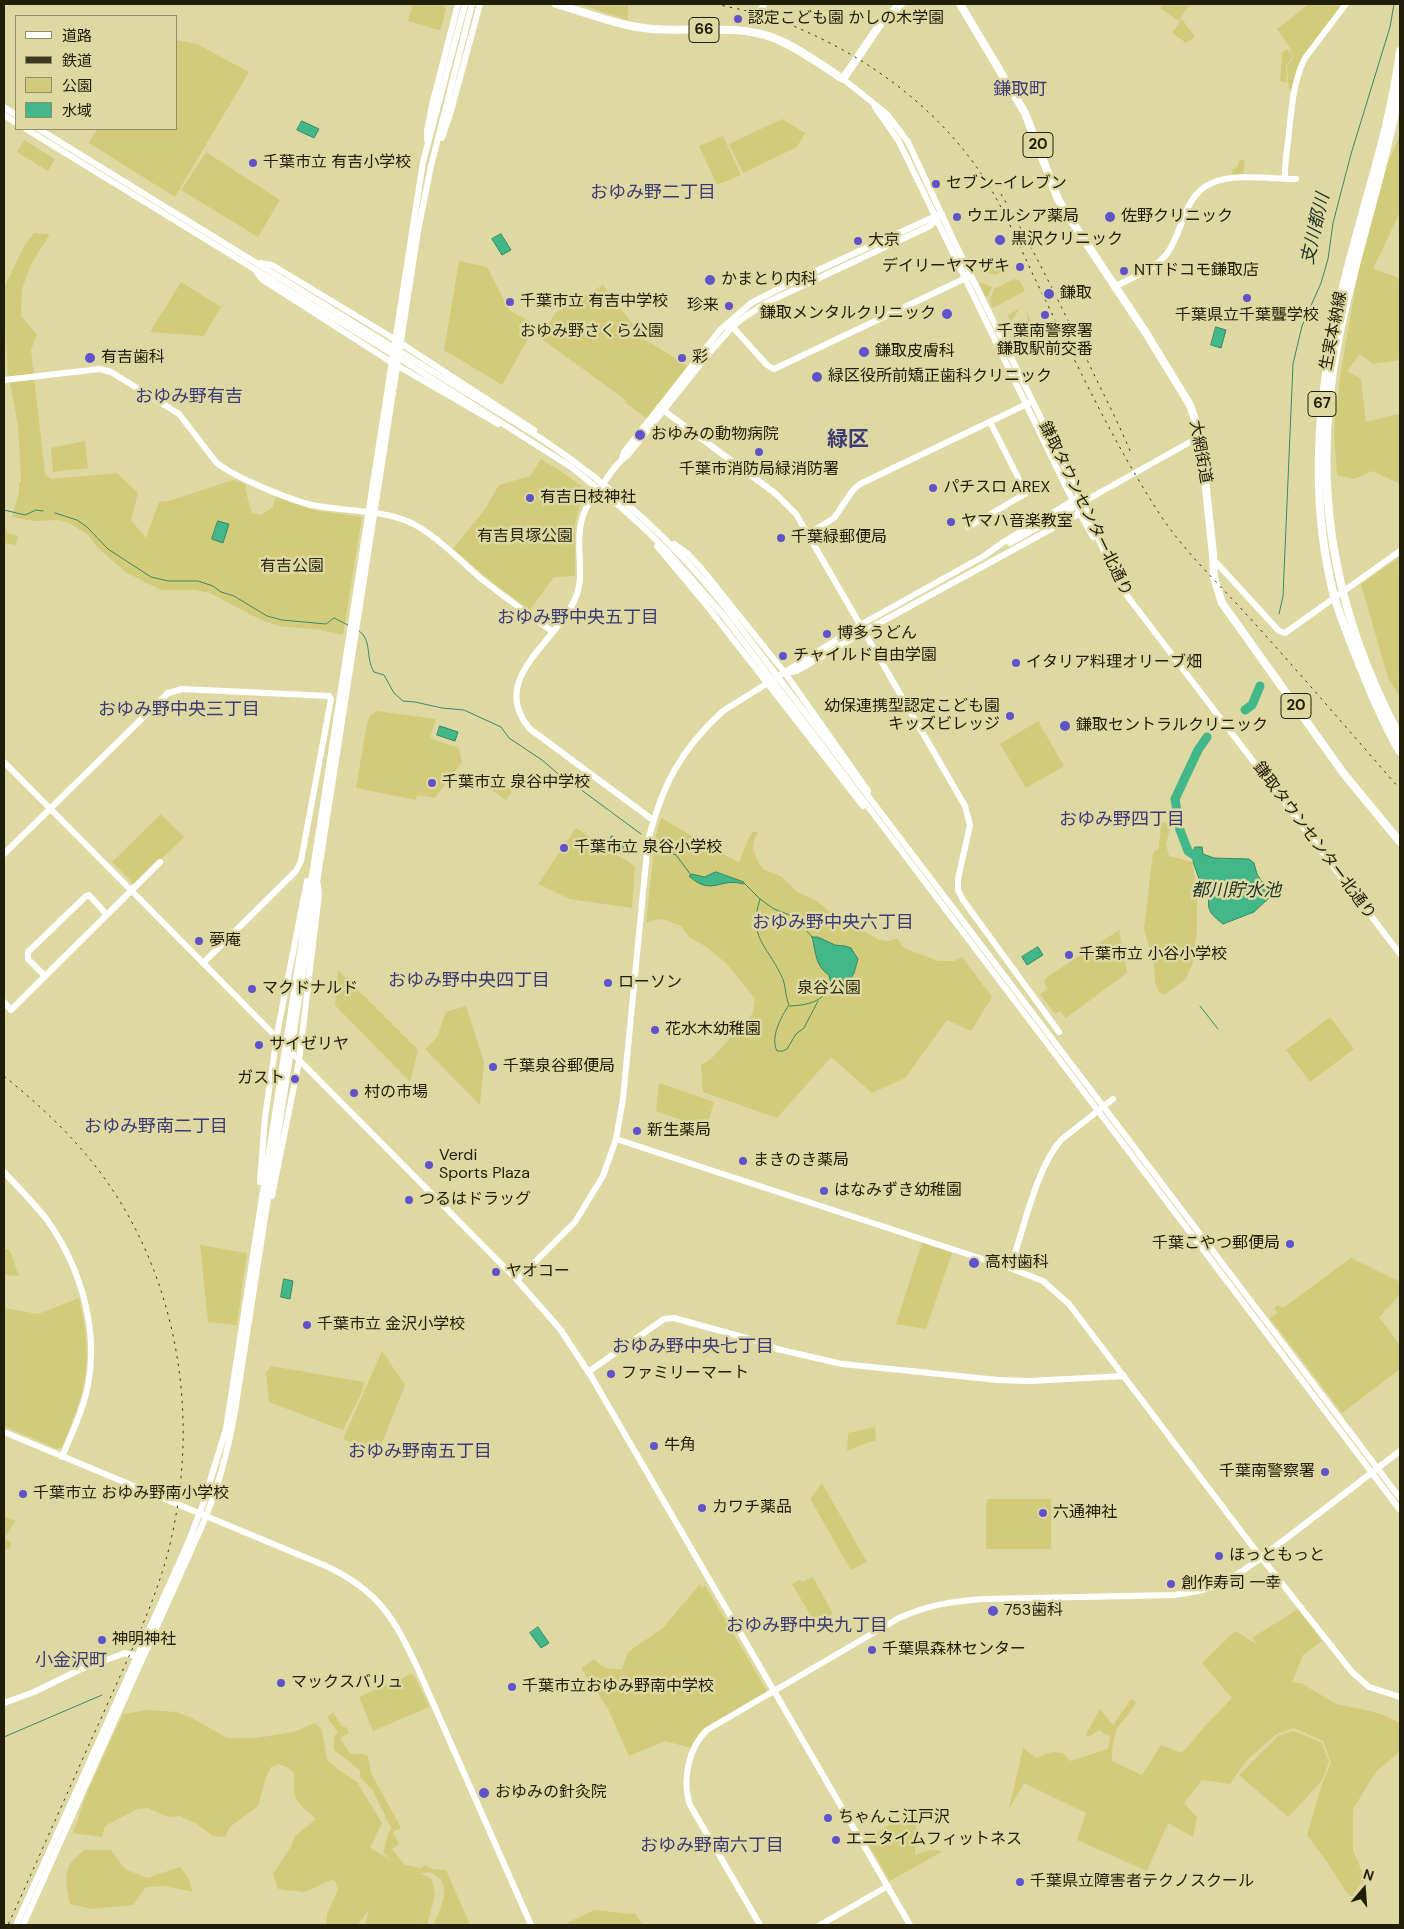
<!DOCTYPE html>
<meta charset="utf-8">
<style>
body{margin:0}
#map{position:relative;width:1404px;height:1929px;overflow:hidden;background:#ded9a3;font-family:"DM Sans","Noto Sans JP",sans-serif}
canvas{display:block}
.frame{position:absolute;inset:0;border:5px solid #201e09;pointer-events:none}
.legend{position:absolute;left:15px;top:15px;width:162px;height:115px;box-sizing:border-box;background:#ded9a3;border:1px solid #928e65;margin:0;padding:6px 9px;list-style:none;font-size:15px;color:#201e09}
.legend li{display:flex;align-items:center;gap:10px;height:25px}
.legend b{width:25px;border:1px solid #928e65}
.north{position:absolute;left:1339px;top:1864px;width:50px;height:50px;-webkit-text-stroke:4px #ded9a3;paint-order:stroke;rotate:18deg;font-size:14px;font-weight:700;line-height:20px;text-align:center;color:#201e09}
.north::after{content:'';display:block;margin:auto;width:18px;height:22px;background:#201e09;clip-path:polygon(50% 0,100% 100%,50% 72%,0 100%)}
</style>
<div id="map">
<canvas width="1404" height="1929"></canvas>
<div class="frame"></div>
<ul class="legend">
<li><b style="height:6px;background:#fff"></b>道路</li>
<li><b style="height:6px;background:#3b391f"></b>鉄道</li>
<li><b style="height:14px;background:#d2cb7a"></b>公園</li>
<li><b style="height:14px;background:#42b789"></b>水域</li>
</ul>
<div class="north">N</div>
</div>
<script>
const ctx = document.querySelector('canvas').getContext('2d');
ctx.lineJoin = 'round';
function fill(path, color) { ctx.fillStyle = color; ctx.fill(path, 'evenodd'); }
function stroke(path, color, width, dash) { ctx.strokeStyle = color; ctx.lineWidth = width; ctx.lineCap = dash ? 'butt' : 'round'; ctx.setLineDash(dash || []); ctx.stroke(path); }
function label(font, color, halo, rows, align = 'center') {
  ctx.font = font + ' "DM Sans","Noto Sans JP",sans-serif'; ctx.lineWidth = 5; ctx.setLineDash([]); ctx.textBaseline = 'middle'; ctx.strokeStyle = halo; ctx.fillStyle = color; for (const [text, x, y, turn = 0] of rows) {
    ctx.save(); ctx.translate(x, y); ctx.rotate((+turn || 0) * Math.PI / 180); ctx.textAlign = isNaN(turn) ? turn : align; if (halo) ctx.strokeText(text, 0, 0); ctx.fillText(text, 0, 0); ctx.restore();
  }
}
fill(new Path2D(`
 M413,4C424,4 438,1 446,8L441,29L438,30L408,21Z
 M579,4H628V20Z
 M1163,4H1189L1179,21L1160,8Z
 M1309,4H1335L1341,8L1297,68L1292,89H1289L1287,67L1294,56L1290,51L1291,49L1277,29Z
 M1182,19L1195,37L1186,43L1172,33Z
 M176,40L197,44L249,72L175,197L89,143L97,129H176Z
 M1287,49L1293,56L1286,66L1287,83L1280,81L1282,56L1281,54Z
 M782,119L805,133L797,147L743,173L729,144Z
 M723,136L741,175L717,185L699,146Z
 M1399,137L1400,138V212L1373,269L1399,278L1400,286V360L1373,364L1360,354L1347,371L1361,379L1366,422L1397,414L1400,416V484L1373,471L1354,479L1337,475L1334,430L1341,371L1359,268L1387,165Z
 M24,140L55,159L48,171L17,152Z
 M206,152L280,200L258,237L181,190Z
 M1240,159L1245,161L1243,174H1233L1232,170L1238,166Z
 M34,233L50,234L31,264L22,289L21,316L37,335L31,350L45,474L51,479L117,473L138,493L131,520L146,538L159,502L169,501L233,480L246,484L245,489L252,513L261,515L273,507L276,497L313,510L362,517L343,635L321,630L279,626L261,620L210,593L195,590H161L127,573L98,548L88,535L71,524L59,520L34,521L12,517L19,492V483L21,482L18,425L8,373L4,314L5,286L25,244Z
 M459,261L487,267L509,310L536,325L502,385L444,350Z
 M997,265L1002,267L1001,272L995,275L985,272L981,273Z
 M1014,279L1020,281L1025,291L993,308L990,300L994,289Z
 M181,282L221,307L204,336L150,332Z
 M979,282L992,287L988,297L985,296Z
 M603,285L644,339L688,366L647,419L625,402L626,400L540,338L555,313Z
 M1020,308L1012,320L1017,336L1022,339L1036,332L1035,335L1008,347L1015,342L1017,338L1008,315Z
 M1026,309L1034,329L1022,335L1020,332L1028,320Z
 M85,441L88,468L53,472L51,448Z
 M541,459L565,474L589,492L579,508L575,524V576L554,577L530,610L492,582L453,549L485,509L499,485L530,476Z
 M4,529H7V533L18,536L16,545L4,543Z
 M1400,557V697L1388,678L1361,584Z
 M377,711L436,719L430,738L459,748L462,762L435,798L417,795L416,800L356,788L367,723L370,716Z
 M1038,721L1064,766L1026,788L1000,744Z
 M498,783H501L511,790V793L506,800L493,791Z
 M161,814L184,837L135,885L112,862Z
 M661,818L739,863L747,842L753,831L758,833L754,840L753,849L758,862L763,869L782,877L797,892L817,901L833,915L880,940L889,941L897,938L904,948L938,961H954L962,957L992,997L971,1031L947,1020L905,1078L872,1093L831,1057L777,1118L703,1092L701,1065L711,1059L753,1013L755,999L727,964L705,946L689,937L681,926L665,920L658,919L646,923L655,839Z
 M1161,821L1166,823L1170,829L1166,844L1169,856L1192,862L1197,893V931L1194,948L1195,957L1186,979L1164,995L1159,992L1155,982L1154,964L1144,929L1153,853L1159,848Z
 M576,828L635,866L632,908L570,899L538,884Z
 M1119,930L1127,973L1066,1018L1060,1011L1055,1014L1040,994L1048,989L1044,982L1047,977Z
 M338,970L418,1050L410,1082L335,1005Z
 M466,1006L484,1062L480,1105L425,1049L437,1037L446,1012Z
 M1330,1017L1354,1049L1310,1082L1286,1050Z
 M659,1083L714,1102L706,1129L656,1111Z
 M922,1243L952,1253L926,1329L896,1324Z
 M200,1245L247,1253L237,1325L208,1322Z
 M9,1249L19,1276L4,1275V1249Z
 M1351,1258L1400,1282V1295L1379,1317L1400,1345V1369L1342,1413L1270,1318L1277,1313L1274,1308L1278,1305L1283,1308Z
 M79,1298C86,1328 90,1359 83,1389C78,1409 69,1429 62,1448L57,1449L4,1426V1308L38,1314Z
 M382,1351L405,1385L378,1453L343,1439Z
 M271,1366L364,1382L362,1392L343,1430L269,1402L266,1373Z
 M875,1427L876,1441L869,1442L847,1451L848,1433Z
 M822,1483L867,1562L851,1570L810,1499Z
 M988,1499H1051V1549H986V1504Z
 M4,1516L15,1521L5,1538L12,1543L9,1549H4Z
 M813,1577L833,1614L815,1623L792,1584L800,1580L802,1582Z
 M700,1584L702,1588L705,1585L767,1691L708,1726L701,1731L691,1748L665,1741L629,1756L608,1709L581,1668L594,1659C602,1668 610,1670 622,1669L628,1652L663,1628Z
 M1298,1609L1322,1641L1303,1655L1292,1682L1301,1683L1336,1704L1370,1711L1386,1716L1400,1723V1751L1376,1772L1353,1809V1850L1365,1879L1351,1897L1344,1889L1328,1863L1307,1835L1322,1784L1331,1763L1323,1741L1294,1728L1278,1733L1247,1760L1230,1784L1202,1780L1184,1803L1197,1817L1193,1837L1168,1823L1147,1871L1077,1840L1086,1813L1024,1783L1009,1809L1023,1748L1036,1758L1052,1752L1063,1753L1070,1761L1108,1749L1110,1736L1104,1734L1100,1730L1088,1737L1086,1734L1100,1709L1113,1725L1131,1699L1136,1702C1131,1713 1123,1719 1117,1729C1113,1737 1112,1752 1112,1761L1142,1775L1161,1745L1182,1753L1206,1725L1232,1698L1202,1663L1235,1631L1258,1645L1252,1638Z
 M411,1674L415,1677L429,1707L373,1731L359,1697Z
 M148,1710L176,1712L192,1718L227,1738H256L294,1732L315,1723L322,1730L327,1759L337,1769L357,1782L382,1823L370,1848L391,1860L383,1853C386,1844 386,1836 391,1828L372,1789L360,1777V1770L334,1750V1737L338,1733L327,1717L333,1712L342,1727H346L349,1733L340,1738L350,1754H361L368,1756L371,1773L401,1828L393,1832L399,1844L392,1849L405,1865L421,1868L424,1865L432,1869L446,1870L470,1925H433C440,1911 455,1881 431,1873C427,1872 422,1873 419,1873L432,1879L435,1894L427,1925H365L369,1910L357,1925H326L327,1914L338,1889L334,1879L304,1892L278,1889L273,1874L291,1846L295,1836L316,1819C310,1813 299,1805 296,1798C289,1780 305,1772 278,1764L271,1767L266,1777L258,1806L230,1827L225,1837L213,1836L195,1823L180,1816L168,1817L148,1808L137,1809L105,1826L102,1837L73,1833L86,1795L123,1714Z
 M1293,1731L1321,1742L1329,1762L1322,1781L1288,1817L1239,1775L1278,1736Z
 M917,1809L915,1855L929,1850L943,1851L890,1881L865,1839Z
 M85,1850H111L125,1869L147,1878L180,1867L188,1877L193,1892L165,1886L146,1887L133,1905L92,1909L70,1904C65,1880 61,1866 85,1850Z
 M595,1910L631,1914L635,1913L643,1925H569L568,1922Z`), '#d2cb7a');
const water = new Path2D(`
 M302,121L319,129L314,138L297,130Z
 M501,234L511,250L502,255L492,239Z
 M1216,327L1226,330L1221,348L1211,345Z
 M218,521L229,524L223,543L212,539Z
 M440,726L458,732L455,741L437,735Z
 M612,836L628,847L622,854L607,844Z
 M1195,847H1202L1203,854L1214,858L1249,859L1254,863L1257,874L1262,882L1267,883L1271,896L1254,912L1223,924C1207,911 1208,911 1209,891L1202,887L1193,862Z
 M716,872L744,882L743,884C720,877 712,897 689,876L692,874L704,877Z
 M812,937H818L835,945L845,946L851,948L858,959L854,973L849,982L831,985L829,975C815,966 816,952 812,937Z
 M1038,947L1043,955L1027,965L1022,957Z
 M284,1279L293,1281L290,1299L281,1297Z
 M538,1627L549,1643L541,1648L530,1633Z`);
fill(water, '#42b789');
stroke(water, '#388963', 1);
stroke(new Path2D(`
 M4,510L25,515L36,510L43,511
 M55,513L77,520L87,527L108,549L151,577L168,581H198L213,586L221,592L234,596L267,616L282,620L326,624L334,618L348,625
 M1279,614L1283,596L1293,364L1302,326L1321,283L1328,259L1333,223L1351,154L1390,27L1394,4
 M358,630C373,640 365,658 374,672L384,675L394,693L403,701L415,702L442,708L464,710L501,727L509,738L542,760L571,785L580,789L641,834
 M656,844L667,852L676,855L691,875
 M744,883L760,899L774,909L795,917L812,937
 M760,899C748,937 766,944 781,975C786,984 785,996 789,1005C781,1017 770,1037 777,1051H783L787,1049L796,1034L804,1028L818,1001
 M790,1006C808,1005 823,1002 831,985
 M1200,1006L1218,1029
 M4,1737L102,1695`), '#388963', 1);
stroke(new Path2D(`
 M1245,710L1252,705L1260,686
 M1203,861L1188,851L1180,830L1175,799L1198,750L1207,737`), '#42b789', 9);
stroke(new Path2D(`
 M760,11L764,4
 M843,79L887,114L908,142L955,243L1086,510L1110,565L1128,597L1400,954
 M4,107L16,115
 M875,107L898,140L906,156L1068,491L1093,537
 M4,115L16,123
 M26,129L404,361L571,467L623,509L647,531L667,551L723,615L1400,1510
 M39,129L542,439C612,486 673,540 725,607L1400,1498
 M442,138L451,111L480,4
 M427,139V131L432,105L458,4
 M1285,179C1284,163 1288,148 1289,132C1292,106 1293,82 1305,58L1346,4
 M260,263L272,265L396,340L534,430
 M257,273L263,280L391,362L498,424
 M1114,287C1131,278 1153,270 1166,255C1184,232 1182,196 1212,183C1235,173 1271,179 1296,179
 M730,324L767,365L774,369L968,277
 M4,380L100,369L111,372L179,414L216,462C233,477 294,502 317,506C346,511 379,510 407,521C430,530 460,560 479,577C503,596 528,614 553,632
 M659,407L776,494L796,514L965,806L970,825L958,879V890L963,900L1059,1032
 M622,459L624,452L720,330L751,303L792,282L938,215
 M968,527L1025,494L1024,489L990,422
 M808,534L834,518L853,490L860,484L1029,403
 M1010,543L1199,437
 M674,544L688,554L702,569L785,673L868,791
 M657,546L703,601L863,806
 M1214,560L1279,631L1285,633L1400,551
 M786,673L797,671L863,632L1082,512
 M4,762L517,1280L560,1329L591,1376L910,1925
 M653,820L530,729C487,679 557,642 575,599C586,575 575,549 581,523C584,508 593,496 603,484C610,474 617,462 628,455L711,351L732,327L746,316L770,301L930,226L942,214
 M4,854L168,693L182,689L329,696L331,699L301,861L296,871L203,963
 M45,976L28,959V952L86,896L89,895L107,915
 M4,1002L11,1010L160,862
 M616,1139L1010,1268L1043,1281L1069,1304L1253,1547L1352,1672L1369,1687L1400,1697
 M4,1172C18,1187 34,1203 47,1220C80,1266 99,1329 88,1385C83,1410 72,1433 62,1457
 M260,1182L265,1117L278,1029L307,881
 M272,1196L299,1061L319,894L318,885
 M1010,1268C1024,1230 1035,1170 1061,1140L1113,1099
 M517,1280L575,1222L603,1176L616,1139L623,1099L648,841C662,786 680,750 723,711L860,625L984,556L1005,541L1079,497
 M588,1372L664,1319L674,1318L761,1342L777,1349L842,1364L998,1380L1030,1381L1124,1376
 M4,1432L326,1566C379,1591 394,1618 418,1669L531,1925
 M4,1703L34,1692L79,1670L125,1653L139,1657
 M16,1925L188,1543L203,1504L226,1429L423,162L465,4
 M23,1925L202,1526C218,1489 228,1451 235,1411L418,231L431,166L472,4
 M760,1925L690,1805C682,1781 688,1748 707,1730L899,1618C928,1605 953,1601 984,1599L1175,1595L1203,1590L1215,1586L1241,1572L1262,1557L1400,1451
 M820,1925L888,1886`), '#fff', 6);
stroke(new Path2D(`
 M556,4C588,13 619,26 652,29C693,32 736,24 774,38C799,48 821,65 843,79L883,20L901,4
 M960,4L1025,113L1058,199L1067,214L1146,333L1190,405L1196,422L1202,452L1213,554L1214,578L1222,603L1344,774L1400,842
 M1400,51C1391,124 1366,196 1348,267C1320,375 1306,487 1334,596C1341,620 1351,643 1360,666C1372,696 1384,725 1400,752
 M1400,90C1384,173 1356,253 1339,336C1310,481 1331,607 1400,737`), '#fff', 8);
stroke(new Path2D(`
 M715,4C738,9 761,13 783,22C859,51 931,102 978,169C1004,206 1020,249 1040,289C1077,365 1113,442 1159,513C1183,550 1217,582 1247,615C1299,672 1349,731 1400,789
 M1001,194C1031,244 1056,296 1082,349C1098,384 1116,417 1131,453
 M4,1076C32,1099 59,1123 83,1151C178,1261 204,1417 167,1556C152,1610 126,1662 103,1714C71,1784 40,1855 8,1925`), '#3b391f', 1, [2.5, 5]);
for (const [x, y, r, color] of [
 [738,19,5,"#6052ca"],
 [253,163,5,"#6052ca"],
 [936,184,5,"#6052ca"],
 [957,217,5,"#6052ca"],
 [1110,217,6,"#6052ca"],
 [1000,240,6,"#6052ca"],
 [858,241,5,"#6052ca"],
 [1020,267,5,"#6052ca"],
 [1124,271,5,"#6052ca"],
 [710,280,6,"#6052ca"],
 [1049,294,6,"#6052ca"],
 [1247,298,5,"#6052ca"],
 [510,302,5,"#6052ca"],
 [729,306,5,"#6052ca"],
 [947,314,6,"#6052ca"],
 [1045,315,5,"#6052ca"],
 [864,352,6,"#6052ca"],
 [90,358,6,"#6052ca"],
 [682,358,5,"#6052ca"],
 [817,377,6,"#6052ca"],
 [640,435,6,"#6052ca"],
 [759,452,5,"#6052ca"],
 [933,488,5,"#6052ca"],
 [530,498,5,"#6052ca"],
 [951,522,5,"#6052ca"],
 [781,538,5,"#6052ca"],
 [827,634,5,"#6052ca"],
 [783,656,5,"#6052ca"],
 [1016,663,5,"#6052ca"],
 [1010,716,5,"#6052ca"],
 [1065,726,6,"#6052ca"],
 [432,783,5,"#6052ca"],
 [564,848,5,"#6052ca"],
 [199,941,5,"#6052ca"],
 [1069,955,5,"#6052ca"],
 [608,983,5,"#6052ca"],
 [252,989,5,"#6052ca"],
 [655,1030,5,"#6052ca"],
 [259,1045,5,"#6052ca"],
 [493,1067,5,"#6052ca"],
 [295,1079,5,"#6052ca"],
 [354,1093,5,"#6052ca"],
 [637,1131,5,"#6052ca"],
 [743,1161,5,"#6052ca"],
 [429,1165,5,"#6052ca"],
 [824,1191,5,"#6052ca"],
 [409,1200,5,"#6052ca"],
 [1290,1244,5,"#6052ca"],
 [974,1263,6,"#6052ca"],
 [496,1272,5,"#6052ca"],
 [307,1325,5,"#6052ca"],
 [611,1374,5,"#6052ca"],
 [654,1446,5,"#6052ca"],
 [1325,1472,5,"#6052ca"],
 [23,1494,5,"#6052ca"],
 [702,1508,5,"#6052ca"],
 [1043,1513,5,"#6052ca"],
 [1219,1556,5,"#6052ca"],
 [1171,1584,5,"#6052ca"],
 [993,1611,6,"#6052ca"],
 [102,1640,5,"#6052ca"],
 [872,1650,5,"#6052ca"],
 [281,1683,5,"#6052ca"],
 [512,1687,5,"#6052ca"],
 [484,1793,6,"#6052ca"],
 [828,1818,5,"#6052ca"],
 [836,1840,5,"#6052ca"],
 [1020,1882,5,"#6052ca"]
]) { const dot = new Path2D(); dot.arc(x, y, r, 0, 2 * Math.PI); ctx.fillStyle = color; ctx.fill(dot); stroke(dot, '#ded9a3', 2); }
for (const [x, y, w] of [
 [704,30,30],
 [1038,145,30],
 [1322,404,28],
 [1296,706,30]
]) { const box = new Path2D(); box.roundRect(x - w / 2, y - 12.5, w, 25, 4); ctx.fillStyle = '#ded9a3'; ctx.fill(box); stroke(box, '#201e09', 1); }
label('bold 15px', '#201e09', null, [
 ["66",704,30],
 ["20",1038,145],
 ["67",1322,404],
 ["20",1296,706]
]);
label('16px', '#201e09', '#ded9a3', [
 ["認定こども園 かしの木学園",748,19],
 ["千葉市立 有吉小学校",263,163],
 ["セブン-イレブン",946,184],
 ["ウエルシア薬局",967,217],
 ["佐野クリニック",1121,217],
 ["黒沢クリニック",1011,240],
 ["大京",868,241],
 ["デイリーヤマザキ",1010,267,"right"],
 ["NTTドコモ鎌取店",1134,271],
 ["かまとり内科",721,280],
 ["鎌取",1060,294],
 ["千葉市立 有吉中学校",520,302],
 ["珍来",719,306,"right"],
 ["鎌取メンタルクリニック",936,314,"right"],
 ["千葉県立千葉聾学校",1247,316,"center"],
 ["千葉南警察署",1045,332,"center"],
 ["鎌取駅前交番",1045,350,"center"],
 ["鎌取皮膚科",875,352],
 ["有吉歯科",101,358],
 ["彩",692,358],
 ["緑区役所前矯正歯科クリニック",828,377],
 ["おゆみの動物病院",651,435],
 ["千葉市消防局緑消防署",759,470,"center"],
 ["パチスロ AREX",943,488],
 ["有吉日枝神社",540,498],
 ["ヤマハ音楽教室",961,522],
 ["千葉緑郵便局",791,538],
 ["博多うどん",837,634],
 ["チャイルド自由学園",793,656],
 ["イタリア料理オリーブ畑",1026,663],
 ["幼保連携型認定こども園",1000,707,"right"],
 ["キッズビレッジ",1000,725,"right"],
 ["鎌取セントラルクリニック",1076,726],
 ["千葉市立 泉谷中学校",442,783],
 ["千葉市立 泉谷小学校",574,848],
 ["夢庵",209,941],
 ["千葉市立 小谷小学校",1079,955],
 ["ローソン",618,983],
 ["マクドナルド",262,989],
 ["花水木幼稚園",665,1030],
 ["サイゼリヤ",269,1045],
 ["千葉泉谷郵便局",503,1067],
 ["ガスト",285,1079,"right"],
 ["村の市場",364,1093],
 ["新生薬局",647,1131],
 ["Verdi",439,1156],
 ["Sports Plaza",439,1174],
 ["まきのき薬局",753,1161],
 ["はなみずき幼稚園",834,1191],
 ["つるはドラッグ",419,1200],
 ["千葉こやつ郵便局",1280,1244,"right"],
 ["高村歯科",985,1263],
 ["ヤオコー",506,1272],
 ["千葉市立 金沢小学校",317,1325],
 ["ファミリーマート",621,1374],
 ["牛角",664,1446],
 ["千葉南警察署",1315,1472,"right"],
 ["千葉市立 おゆみ野南小学校",33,1494],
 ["カワチ薬品",712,1508],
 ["六通神社",1053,1513],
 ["ほっともっと",1229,1556],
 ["創作寿司 一幸",1181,1584],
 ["753歯科",1004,1611],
 ["神明神社",112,1640],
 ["千葉県森林センター",882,1650],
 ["マックスバリュ",291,1683],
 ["千葉市立おゆみ野南中学校",522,1687],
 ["おゆみの針灸院",495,1793],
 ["ちゃんこ江戸沢",838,1818],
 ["エニタイムフィットネス",846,1840],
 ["千葉県立障害者テクノスクール",1030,1882]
], 'left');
label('16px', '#201e09', '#ded9a3', [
 ["生実本納線",1334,331,-79],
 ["大網街道",1200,452,80],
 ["鎌取タウンセンター北通り",1085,509,64],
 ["鎌取タウンセンター北通り",1314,841,53]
]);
label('16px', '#2e2c15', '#ded9a3', [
 ["おゆみ野さくら公園",592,332],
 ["有吉貝塚公園",525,537],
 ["有吉公園",292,567],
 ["泉谷公園",829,989]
]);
label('18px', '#3e3a76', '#ded9a3', [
 ["鎌取町",1020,90],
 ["おゆみ野二丁目",653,193],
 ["おゆみ野有吉",189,397],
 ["おゆみ野中央五丁目",578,618],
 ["おゆみ野中央三丁目",179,710],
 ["おゆみ野四丁目",1122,820],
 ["おゆみ野中央六丁目",833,923],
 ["おゆみ野中央四丁目",469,981],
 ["おゆみ野南二丁目",156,1127],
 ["おゆみ野中央七丁目",693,1347],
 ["おゆみ野南五丁目",420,1452],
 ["おゆみ野中央九丁目",807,1626],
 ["小金沢町",71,1661],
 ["おゆみ野南六丁目",712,1846]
]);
label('italic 18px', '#1d352a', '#ded9a3', [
 ["支川都川",1316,229,-77],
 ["都川貯水池",1236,891]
]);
label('bold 21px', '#3e3a76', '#ded9a3', [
 ["緑区",848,440]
]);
</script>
